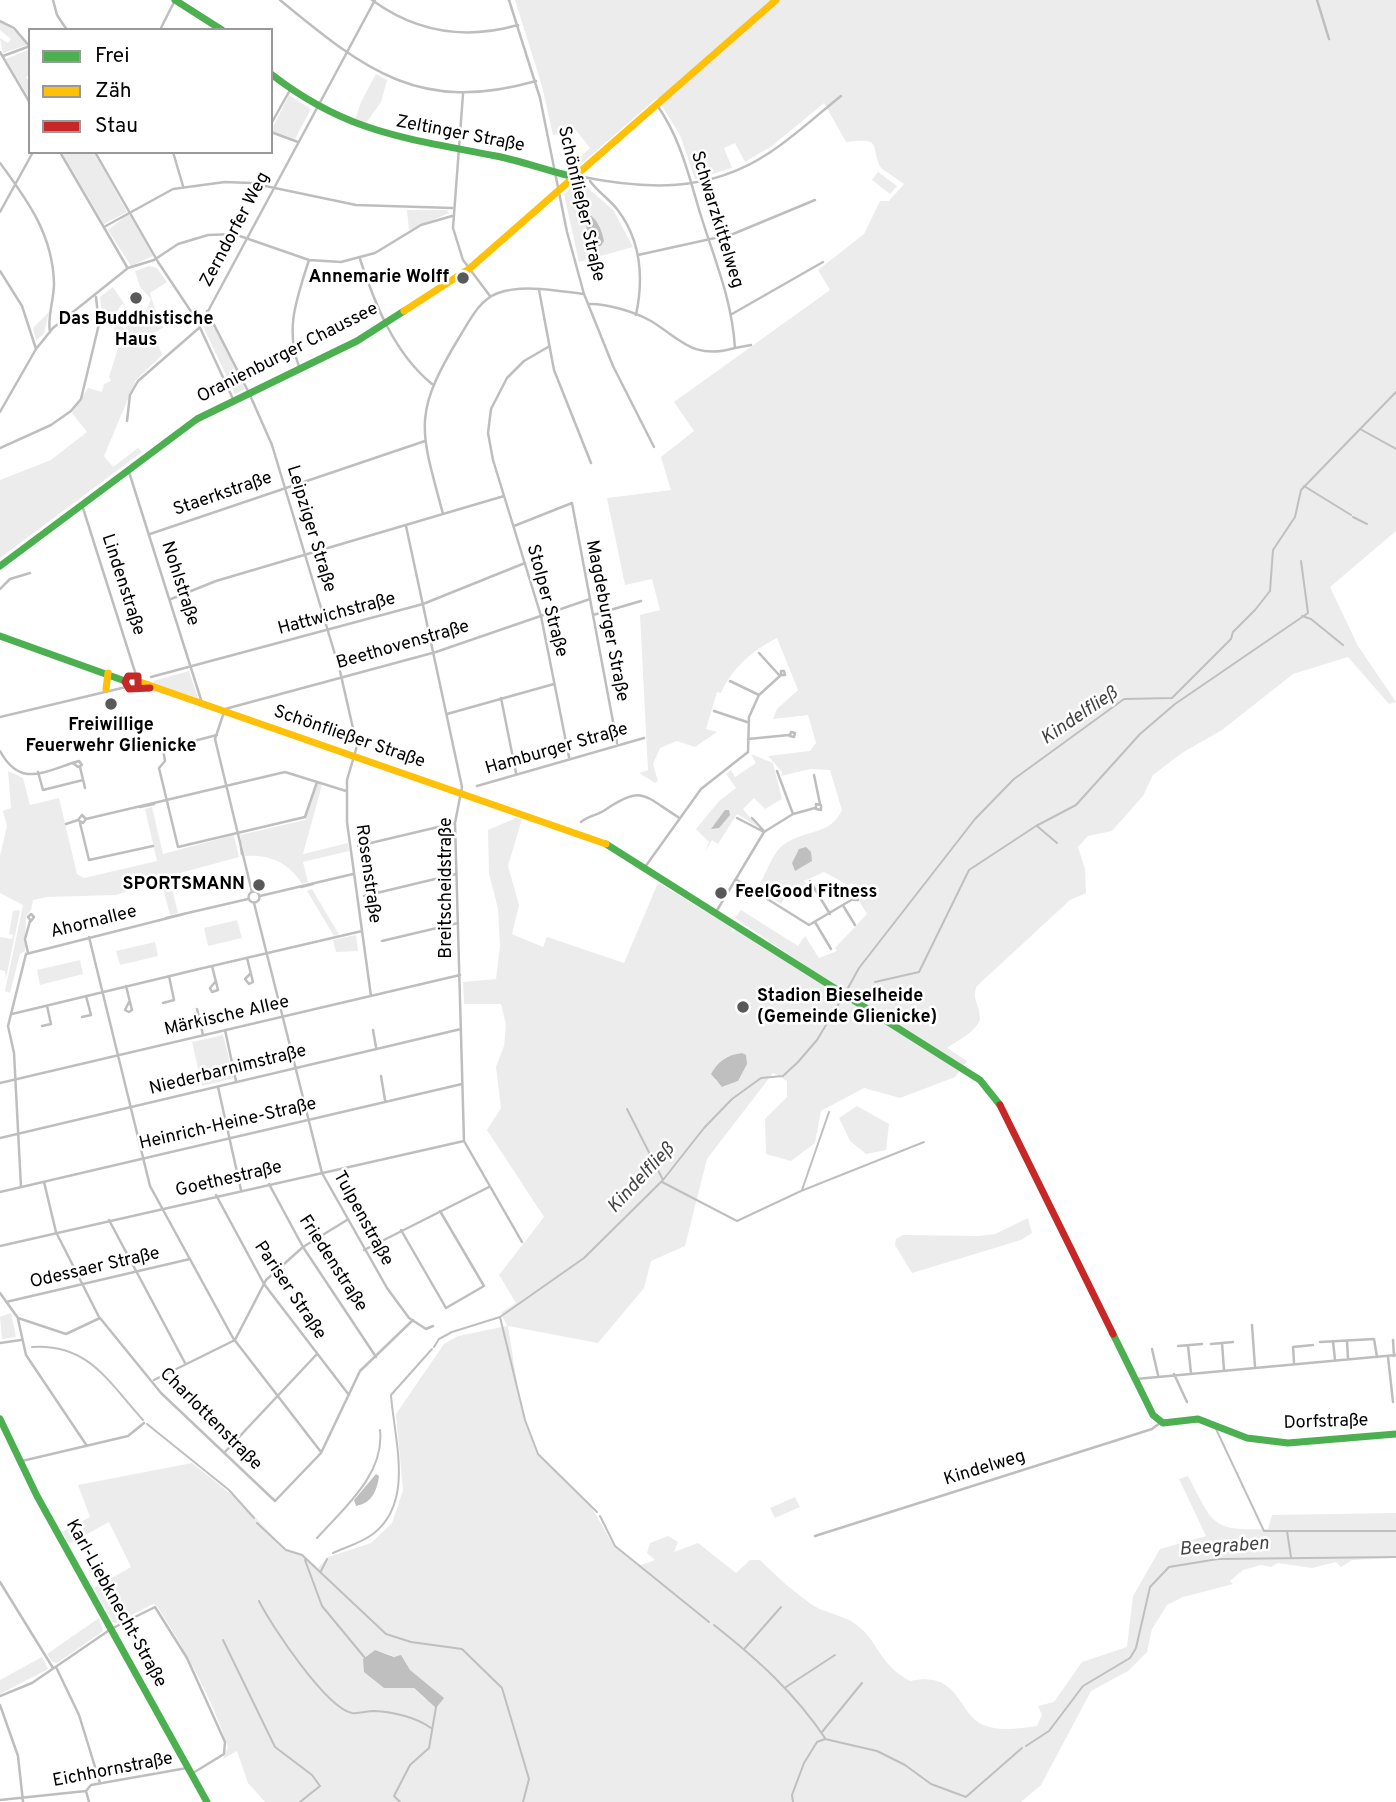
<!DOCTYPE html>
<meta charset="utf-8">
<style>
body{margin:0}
#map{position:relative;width:1396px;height:1802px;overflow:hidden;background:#fff;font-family:Overpass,sans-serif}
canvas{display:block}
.legend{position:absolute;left:28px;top:28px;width:245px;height:126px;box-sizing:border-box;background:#fff;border:2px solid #999;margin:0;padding:9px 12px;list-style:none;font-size:21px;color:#000}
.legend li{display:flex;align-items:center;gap:14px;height:35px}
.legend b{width:35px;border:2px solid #999}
</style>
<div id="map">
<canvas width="1396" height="1802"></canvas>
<ul class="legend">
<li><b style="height:9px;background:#4caf50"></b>Frei</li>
<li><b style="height:9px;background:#ffc107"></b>Zäh</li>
<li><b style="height:9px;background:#c62828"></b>Stau</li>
</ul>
</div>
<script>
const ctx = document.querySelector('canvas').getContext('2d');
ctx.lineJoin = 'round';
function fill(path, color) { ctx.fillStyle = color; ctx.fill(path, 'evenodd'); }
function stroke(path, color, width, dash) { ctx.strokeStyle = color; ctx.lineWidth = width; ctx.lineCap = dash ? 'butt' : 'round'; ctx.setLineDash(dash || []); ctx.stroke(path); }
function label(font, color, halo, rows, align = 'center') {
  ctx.font = font + ' Overpass,sans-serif'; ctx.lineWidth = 5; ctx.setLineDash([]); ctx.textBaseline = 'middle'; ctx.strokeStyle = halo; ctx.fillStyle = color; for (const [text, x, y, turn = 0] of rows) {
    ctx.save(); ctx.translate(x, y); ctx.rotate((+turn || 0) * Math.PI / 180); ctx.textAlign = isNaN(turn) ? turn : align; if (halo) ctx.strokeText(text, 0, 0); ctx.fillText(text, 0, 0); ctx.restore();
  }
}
fill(new Path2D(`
 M515,0H1396V531L1330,587L1358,646L1396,702L1389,704L1348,657L1293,674L1222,730L1182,753L1153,775L1143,796L1112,831L1088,836L1078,847L1085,869L1086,893L1070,900L977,986C971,999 980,1005 980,1018C979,1030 957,1041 947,1048L967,1061L955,1077L900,1098L864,1088L821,1111L815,1143L791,1161L766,1154L765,1119L787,1097V1081L773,1073L707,1159L685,1246L651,1261L644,1288L598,1343L508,1326L520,1402L536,1452L590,1505L614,1546L638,1566L655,1560L647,1553L650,1543L668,1536L678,1542L674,1552L698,1543L736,1573L750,1560H760C776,1576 795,1593 814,1606C826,1613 842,1615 854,1623C879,1640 877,1663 910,1681C960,1670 957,1713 983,1725C1000,1732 1020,1728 1037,1726L1042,1715L1038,1706L1054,1702L1082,1662L1127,1647L1133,1596L1160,1549L1206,1536L1179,1479L1188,1476C1214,1525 1211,1531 1268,1529L1272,1515L1396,1513V1558L1352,1560L1341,1567L1336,1562L1312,1568L1278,1563L1271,1567L1261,1565L1243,1570L1230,1581L1233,1584L1183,1597L1167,1605L1152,1629L1147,1652L1128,1671L1091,1691L1041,1785L1021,1802H265L248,1783L237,1751L223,1759L228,1747C211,1696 186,1651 157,1606L153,1604L116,1623L113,1622L94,1588L131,1567L109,1522L69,1544L62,1532L90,1517L78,1485L192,1463L241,1502L284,1548L303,1554L318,1568L328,1557L371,1543L392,1523L403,1490L396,1414L444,1344L458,1336L507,1326L501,1313L516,1303L499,1275L544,1217L487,1130L501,1108L496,1067L504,1046L506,1025L501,1004H464L463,982L496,979L500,946L498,909L489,873L488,830L516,818L522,819L508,866L519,905L512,934L543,947L547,937L624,963L658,883L730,926L733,932L736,929L805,971L809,968L735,918L741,910L798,946L805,936L819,958L837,951L835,948L867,914L859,901L863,895L852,883L848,885L824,872L804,881L806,884L786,895L781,904L757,889C765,877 772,853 783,845C805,829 830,836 842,810L830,770L810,769L781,776L782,772L768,756L810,751L816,743L808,715L773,719L777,709L798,690L777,638C752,651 733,667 721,693L717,692L706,729L717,732L695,747L677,741L660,748L653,764L658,781L655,783L639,773L648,770L640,615L660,610L652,579L625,585L607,498L671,490L661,457L694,431L674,402L830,290L818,270L864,234L880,201H889L904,184L881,168C869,146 885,137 846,142L824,103L772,146L745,162L735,143L724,148L732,168L695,179L680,135L657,98L573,171L566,173L559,168L567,170L590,148L576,130L553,135L542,86ZM742,1053L738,1081L723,1087L715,1080L713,1070L726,1057ZM375,1650L402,1659L426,1700L414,1688C386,1686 373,1691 363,1659Z
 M0,21L15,30L27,45L3,53L0,38L8,43L11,39L0,30Z
 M30,49V75L26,77L30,83V99L6,59Z
 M376,74L387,80L381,102L366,123L358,121L374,128L373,130L354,123L361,102Z
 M289,95L311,109L295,139L271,131Z
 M62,152H94L127,212L104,224Z
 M878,172L897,186L890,194L872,180Z
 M580,181L614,211L633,247L579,262L564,194ZM585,213L600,227L589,242Z
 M407,210H447L449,213L409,230Z
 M127,215H130L153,256L131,266L108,230Z
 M149,266L157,268L167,282L150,293L160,325L164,327L154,333L162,355L136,380L104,456L113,467L138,448L142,452L0,558V480L51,460L87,432L72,413L88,388L102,392L104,384L111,381L109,377L123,332L114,330L116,323L125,329L132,318L141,323L151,299L140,287L135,271Z
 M113,287L125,305L122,304L114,316L102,314L100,297Z
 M49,312L44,333L36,341L33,328Z
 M206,316L210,317L245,389L235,394L202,324Z
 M189,671L198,698L154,684L153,681Z
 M751,754L773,763L782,799L765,809L754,798L743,809L758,827L737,814L718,844L712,840L705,852L709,842L696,829L719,801L736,788L726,774L731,770L735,777L756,763Z
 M8,771L23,778L30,805L59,798L77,874L84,878L157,861L145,809L152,807L163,854L234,835L239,857L169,876L178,913L170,915L161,880L116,895L47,897L33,900L31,910L26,916L25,951L20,954L10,993L5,991L23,905L0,893V856L7,826L3,811L11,808Z
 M317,783L322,785L303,854L348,843L349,851L303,862L308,882L302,884C289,863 270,854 245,856L240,835L305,820Z
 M312,889L337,931L339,934L334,936L307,891Z
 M18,910L20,911L6,978L5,971L0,970V937L12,939L13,935L9,934L13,911Z
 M237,920L242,938L208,946L204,928Z
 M356,935L358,951L336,952L333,940Z
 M155,942L158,956L120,965L116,951Z
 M80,960L83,974L40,985L37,970Z
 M223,1035L234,1078L202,1086L192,1042Z
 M857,1106L889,1124L886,1150L866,1154L850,1141L839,1118Z
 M1028,1218L1032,1233L1021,1240L912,1273L895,1245L896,1239L903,1235L979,1236L995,1234Z
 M11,1313L16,1337L2,1339L0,1317Z
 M795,1497L800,1507L775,1518L770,1508Z
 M99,1618L103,1631L57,1663L53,1662L47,1654Z
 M42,1657L48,1669L0,1694V1680Z`), '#ececec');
fill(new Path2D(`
 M585,213C596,215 602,230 604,241L601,246H593L587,235Z
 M725,810H729L730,815L719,828L711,829Z
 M806,847L811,852L812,861L795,871L792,863L799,849Z
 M742,1053L746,1055L747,1064L738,1081L722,1087L711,1074C718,1061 727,1055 742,1053Z
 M376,1474L379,1476C377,1491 372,1503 356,1506L354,1500Z
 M375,1650L394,1657L401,1655L410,1670L444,1698L436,1708L414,1688H384L364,1672L363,1659Z`), '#bfbfbf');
stroke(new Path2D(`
 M1360,429L1396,449
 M1304,486L1351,515
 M1353,517L1367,524
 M1302,616L1311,619L1343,645
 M1037,826L1057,843
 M875,982L919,972L969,870L1036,826L1076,805L1140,734L1175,704L1308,613L1301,561
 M848,988L859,968L975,819L1014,779L1124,699L1172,698L1231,639L1233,632L1255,610L1270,591L1273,550L1295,517L1301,490L1396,392
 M627,1109L663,1180
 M662,1182L737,1221L801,1191L924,1142
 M802,1190L829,1112
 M500,1317L525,1420L538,1454L597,1512
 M32,1347C89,1343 109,1383 143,1420
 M434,1347L439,1339L452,1332L500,1317L584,1258L663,1180L704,1128L732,1099L761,1078L783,1076L798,1062L817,1040L841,1000
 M147,1424L229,1490L254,1518
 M1216,1429L1264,1531H1396
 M600,1516L615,1546L709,1622
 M257,1523L286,1550L302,1555L386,1634L411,1642L462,1649L502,1688L529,1779L523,1802
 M1287,1531L1291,1557
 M317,1538C344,1508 385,1474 380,1430
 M333,1553C346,1547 361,1543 373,1534C415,1502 394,1439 391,1395L432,1349
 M305,1560L322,1606L365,1658
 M321,1571L327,1559
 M259,1601C271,1625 326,1708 352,1713C359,1714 367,1711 374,1711C393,1712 416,1717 431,1728
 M714,1625C757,1659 794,1692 825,1738
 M223,1640L275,1747L312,1775L320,1786L300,1802
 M745,1648L781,1607
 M786,1687L835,1655
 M822,1732L862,1683
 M1026,1746L1049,1731L1083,1686L1130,1658L1136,1648L1150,1587L1169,1567L1218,1559L1396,1557
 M967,1796L1022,1748
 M400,1802L394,1796L410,1765L429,1748L436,1707
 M793,1802L792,1795L804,1763L817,1742L825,1739L877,1751L905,1765L931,1784L966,1797`), '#bfbfbf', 2);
stroke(new Path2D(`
 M53,0L57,15L67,30
 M280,0C366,71 420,114 536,81
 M372,0C417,33 465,40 518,25
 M509,0L540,98L567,232L584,294L613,366L654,447
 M1317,0L1329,39
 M0,21L14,28L30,47
 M160,30L174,2
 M0,52L30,103
 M3,56L30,46
 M463,94L453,228L463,260L490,296
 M271,124L290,90
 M271,132L298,142
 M60,152L127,267
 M95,152L158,262L196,319L233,399
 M173,152L183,186
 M0,163C28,201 53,235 54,284C54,299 47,318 50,332
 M578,176C646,190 709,193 769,153C794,137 817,115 841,96
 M590,181C597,191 609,199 617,209C641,240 644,277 636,315
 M0,212L33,152
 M104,227L173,189L225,182L251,183L356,205L452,208
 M638,255L733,234L815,200
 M360,259C375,304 394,353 432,384
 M0,271L22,306L36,349
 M539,290L554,370L591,463
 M588,304C606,303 635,312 651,321C682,340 693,360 735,348C732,300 715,261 701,216C689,177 681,139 657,105
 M207,311L249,393L272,445L340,671L357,746L347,780V822L371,996
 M732,314L823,262
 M548,347L524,361L507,378L491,409L488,433L493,460L541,616L569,757
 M735,348L751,345
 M300,369C284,330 297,298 309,260
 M0,412L36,349L53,328L128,268L154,260L178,244L208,235L234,234L309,260L341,262L375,253L421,225L452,216
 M127,421L130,395L138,381L199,328L375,0
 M0,448L51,425L71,411L81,399L99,324L96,297
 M129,472L203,706
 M82,505L136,675
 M443,514C420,428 412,415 460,336C470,320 479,300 498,293C524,284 558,291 584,294
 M406,526L462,787L455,823L464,1141L522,1242
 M514,526L572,503L617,743
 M150,534L425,441
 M0,589L10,579L30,573
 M171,599L216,581L504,496
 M593,615L641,601
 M759,653L780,676
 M781,671H784L785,675H781Z
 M151,677L423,604L525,563
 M730,681L759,695
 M501,698L516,773
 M714,711L747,722
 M447,714L554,684
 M0,717L126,687
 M791,732L795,733L794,737L790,736Z
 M217,735L163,749L165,761L159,768L178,847L305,817L317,782
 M748,739L789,735
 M0,751C21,789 44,771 79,761L82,765L78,767L73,763
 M80,767L85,788
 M777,771L793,814
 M38,772L43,790L83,780
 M814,775L820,804
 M477,786L644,738
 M816,804L821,805V810L816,809Z
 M140,807L154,804
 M737,818L764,832
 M752,818L764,831
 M86,819L82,815L78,820L83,823L86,819L285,772L346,791
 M581,822C588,816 598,815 605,810C642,785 643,795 678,817
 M80,823L89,860L153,846
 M66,824L78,820
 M240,841L242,854
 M358,846L455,823
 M645,867L701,789L748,752L749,717L759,695L781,675
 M737,880L809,925L853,899
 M810,881L830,914
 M301,887L313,884
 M248.5 897a5.5 5.5 0 1 1 11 0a5.5 5.5 0 1 1-11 0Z
 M252,892L215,739L225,709L436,652L590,599
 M853,895L858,896V900H854Z
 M260,896L353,874
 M364,896L456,874
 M254,903L322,1173L387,1288L409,1318L426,1329L433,1326
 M844,907L855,925
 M716,912L764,832L793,814L815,808
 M31,914L34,917L31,921L28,917Z
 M166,918L248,899
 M815,922L831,949
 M89,937L150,1186L233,1338L321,1452
 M382,941L458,923
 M28,953L25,939L30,921
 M247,958L253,982L249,984L245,979L250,974
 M212,966L218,990L212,992L210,988L216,981
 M182,973L362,931
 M126,986L132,1010L129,1012L125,1010L129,1002
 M163,1003L174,1000L169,976
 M197,1009L203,1035
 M12,1014L195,970
 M82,1017L91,1015L86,996
 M42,1026L51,1024L47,1006
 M225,1030L236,1081
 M373,1030L376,1047
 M381,1076L385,1100
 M0,1083L460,975
 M218,1087L241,1190
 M0,1138L461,1029
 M44,1182L56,1232L99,1317
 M269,1184L303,1247L376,1357
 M21,1187L14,1053L8,1026L26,954L184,914
 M0,1192L462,1084
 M216,1195L264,1284L349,1395
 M109,1220L185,1363
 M401,1230L446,1308L484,1286L440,1211
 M0,1246L464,1141
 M364,1250L489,1187
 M0,1293L18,1318L66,1334L100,1318L161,1393L275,1501L321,1453L360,1371L413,1320
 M6,1302L190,1259
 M18,1319L26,1355L87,1446
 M1252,1325L1255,1367
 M1393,1340L1394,1356
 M1333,1341L1335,1360
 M1347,1341L1348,1358
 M1320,1342L1374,1339L1377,1357
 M0,1343L21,1340
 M1222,1343L1224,1370
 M1211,1344L1233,1342
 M1178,1346L1202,1344
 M1188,1346L1191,1373
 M1152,1349L1158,1375
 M1388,1357L1393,1402
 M1294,1362L1293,1347L1313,1345
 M1174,1374L1187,1402
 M1136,1379L1396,1355
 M154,1380L235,1340L266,1280L303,1247L347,1220
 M224,1453L317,1354
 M22,1461L128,1436L144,1423
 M815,1536L1152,1429L1160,1423
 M0,1582L53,1668
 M56,1667L79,1715L100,1783
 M0,1696L32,1683L111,1629L155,1607L187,1658L225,1742L224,1754L193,1773
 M0,1705L18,1756L23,1802
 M86,1791L89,1802
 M0,1800L86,1791L91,1785L187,1768`), '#bebebe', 2.5);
stroke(new Path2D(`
 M175,0L222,30
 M271,74C347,133 405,138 496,156C522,161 548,171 574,177
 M0,566L197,419L357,341L404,311
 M0,636L125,681
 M606,844L980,1080L1000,1105
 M1113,1334L1153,1415L1163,1423L1198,1419L1247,1438L1288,1443L1396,1434
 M0,1419L37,1496L207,1802`), '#4caf50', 7);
stroke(new Path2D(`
 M404,311L469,269L776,0
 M140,682L606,844
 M106,689L108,673`), '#ffc107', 7);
stroke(new Path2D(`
 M138,687V676H128L125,682L129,689L150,688
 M1000,1105L1113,1334`), '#c62828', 7);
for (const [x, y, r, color] of [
 [463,278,7,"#595959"],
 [136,298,7,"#595959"],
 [111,704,7,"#595959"],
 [259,885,7,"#595959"],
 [721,893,7,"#595959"],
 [743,1007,7,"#595959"]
]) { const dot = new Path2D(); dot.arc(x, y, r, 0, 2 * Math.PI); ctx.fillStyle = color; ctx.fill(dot); stroke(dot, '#fff', 2.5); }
label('18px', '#000', '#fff', [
 ["Zeltinger Straße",460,135,11],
 ["Schönfließer Straße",580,204,77],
 ["Schwarzkittelweg",716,220,73],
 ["Zerndorfer Weg",236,230,-62],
 ["Oranienburger Chaussee",288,354,-27],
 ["Staerkstraße",223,495,-19],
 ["Leipziger Straße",310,529,73],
 ["Nohlstraße",179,584,72],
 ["Lindenstraße",122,585,72],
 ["Stolper Straße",546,601,75],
 ["Hattwichstraße",337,615,-15],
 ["Magdeburger Straße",606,621,79],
 ["Beethovenstraße",403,646,-16],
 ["Schönfließer Straße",349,738,19],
 ["Hamburger Straße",557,750,-16],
 ["Rosenstraße",367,874,82],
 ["Breitscheidstraße",447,888,-90],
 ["Ahornallee",94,923,-14],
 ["Märkische Allee",227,1017,-13],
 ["Niederbarnimstraße",228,1071,-14],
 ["Heinrich-Heine-Straße",228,1125,-13],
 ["Goethestraße",229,1180,-13],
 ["Tulpenstraße",362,1219,61],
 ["Friedenstraße",332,1264,57],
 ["Odessaer Straße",95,1269,-13],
 ["Pariser Straße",289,1291,56],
 ["Charlottenstraße",210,1420,45],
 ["Dorfstraße",1326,1423,-2],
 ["Kindelweg",985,1469,-17],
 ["Karl-Liebknecht-Straße",115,1604,61],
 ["Eichhornstraße",113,1771,-11]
]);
label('bold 18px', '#000', '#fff', [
 ["Annemarie Wolff",449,278],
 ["Das Buddhistische",136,320,"center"],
 ["Haus",136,341,"center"],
 ["Freiwillige",111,726,"center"],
 ["Feuerwehr Glienicke",111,747,"center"],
 ["SPORTSMANN",245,885],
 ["FeelGood Fitness",735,893,"left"],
 ["Stadion Bieselheide",757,997,"left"],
 ["(Gemeinde Glienicke)",757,1018,"left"]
], 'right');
label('italic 19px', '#444', '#fff', [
 ["Kindelfließ",1080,717,-34],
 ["Kindelfließ",642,1179,-47],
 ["Beegraben",1224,1548,-4]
]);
</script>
